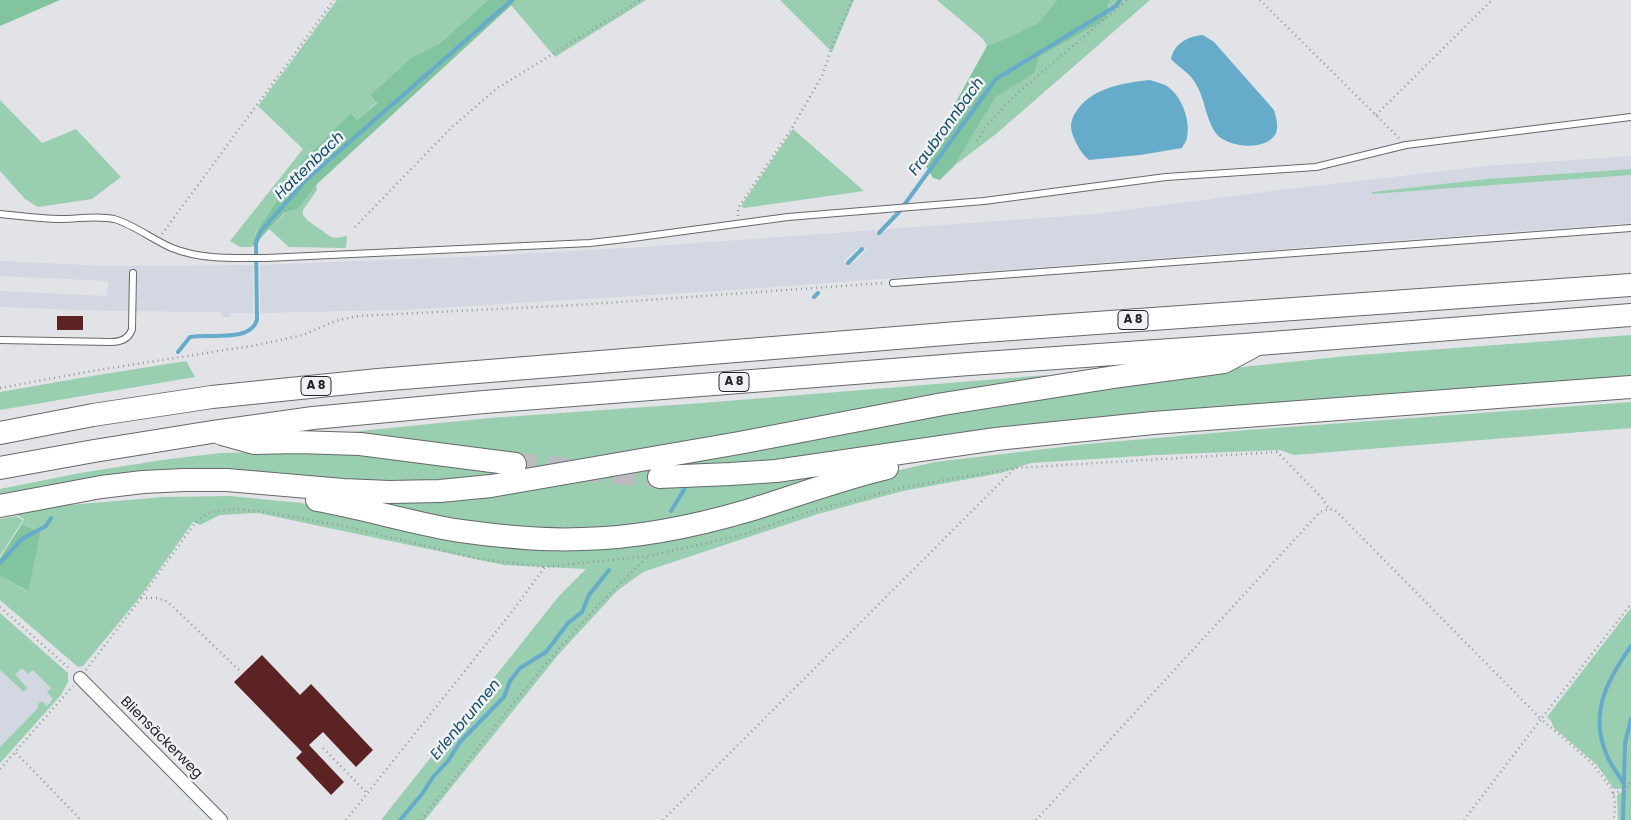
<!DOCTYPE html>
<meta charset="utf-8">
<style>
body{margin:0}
canvas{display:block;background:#e2e3e7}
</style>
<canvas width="1631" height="820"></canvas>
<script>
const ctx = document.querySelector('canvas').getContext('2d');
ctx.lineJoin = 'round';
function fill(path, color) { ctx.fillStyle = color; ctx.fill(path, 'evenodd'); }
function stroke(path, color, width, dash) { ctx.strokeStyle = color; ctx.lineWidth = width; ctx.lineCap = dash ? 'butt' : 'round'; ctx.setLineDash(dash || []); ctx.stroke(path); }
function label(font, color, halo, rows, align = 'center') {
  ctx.font = font + ' Poppins,sans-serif'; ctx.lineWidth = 5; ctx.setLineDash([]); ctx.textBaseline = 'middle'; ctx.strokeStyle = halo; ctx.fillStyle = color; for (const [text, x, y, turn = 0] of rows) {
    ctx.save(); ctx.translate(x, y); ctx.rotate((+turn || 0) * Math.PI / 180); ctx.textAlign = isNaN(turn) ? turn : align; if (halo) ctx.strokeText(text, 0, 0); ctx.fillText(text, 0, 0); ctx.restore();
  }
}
fill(new Path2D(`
 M1631,156V169L1487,179L1372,192V194L1631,175V223L734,290L401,310L260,313V265L484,256L642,247L876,230L874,233L885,232L888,229L1095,214L1272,191L1486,166ZM856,249H867L854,263H842Z
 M0,261L109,266L253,265V313H231L230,317H222L221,312L107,311L0,307V291L107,296L108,281L0,276Z
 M0,616L66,674L54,701L0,761Z`), '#d2d7e1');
fill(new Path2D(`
 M337,0H488L439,44L412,57L372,93L377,102L357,120L351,113L299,168L291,187L277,200L258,229L255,234L252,247H240L230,241L303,149L258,106Z
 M517,0H646L555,57L511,5Z
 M780,0H854L832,52Z
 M937,0H1057L1038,23L1007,38L987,46L983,39Z
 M1111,0H1150L996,134L954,166L996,97L1033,73L1039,57L1107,19L1108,4Z
 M0,100L42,143L76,129L121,177L92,199L38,207L25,199L0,171Z
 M793,129L864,191L744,208L741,206Z
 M1631,169V175L1372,194V192L1487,179Z
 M316,184L317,190L303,210V215L307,220L331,237L336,238L347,236L346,248L289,247L269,229L285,213L298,209Z
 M1631,335V380L763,462L675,465L844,468L723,510L580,533L467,525L361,499L584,479L1166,375L1347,356Z
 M186,361L195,377L0,410V392L92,376Z
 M1047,375L1048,378L497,477L0,498V489L80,473L162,460L220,453L270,452L330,434L490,418L702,403Z
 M1631,402V428L1294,455L1280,450L1156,455L1031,463L1001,473L903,491L818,514L643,572L617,591L558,655L425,820H381L559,596L586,569L504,565L258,513L220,515L200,525L193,522L140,597L83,666L78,667L0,600V576L27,591L41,533L21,525L24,519L15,514L45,507L163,497L230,496L301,503L349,513L594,546L869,477L935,462L1087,444L1248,430Z
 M16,516L23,520L0,556V519Z
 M1631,608V820H1618L1617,795L1629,788L1614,789L1596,764L1554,728L1551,721L1547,717Z
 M0,613L68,673V682L61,695L0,763V747L39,707L37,705L42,701L47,706L53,699L47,692L51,688L33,670L28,674L22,668L15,674L27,688L24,692L0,670Z`), '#99ceb1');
fill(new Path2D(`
 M0,0H60L0,26Z
 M488,0H517L317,184L298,209L284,213L252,247L254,238L258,229L277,200L291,187L302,162L351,113L357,120L377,103L371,94L412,57L439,44Z
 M1057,0H1111L1108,4L1107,19L1039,57L1034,73L996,97L954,166L940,180L933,178L923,161L987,46L1007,38L1038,23Z
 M21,525L41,532L28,591L0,576V558Z`), '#82c3a0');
fill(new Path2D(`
 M1203,35L1214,42L1274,110C1276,118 1279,125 1276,133C1267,152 1225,148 1215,132C1206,119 1205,100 1197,86C1191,73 1179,68 1171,59C1174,43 1189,36 1203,35Z
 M1150,80C1155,82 1161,83 1165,85C1181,93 1191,121 1187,137C1187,141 1183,145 1182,148L1140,155L1089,160C1081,153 1078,147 1074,138C1070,129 1070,123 1074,115C1089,88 1122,83 1150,80Z`), '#66abca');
stroke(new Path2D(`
 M879,233L899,212L996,79L1116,6L1120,0
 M848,263L862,249
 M814,297L818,293
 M178,352L190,337C209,333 250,343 257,320L256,243L261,231L306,180L512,0
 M671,511L685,488
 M0,563L22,539L46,526L51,518
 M1624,784C1619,775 1612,767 1608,758C1588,715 1606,682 1631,646
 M400,820L422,794L433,777L448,761L460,742L504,697L510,681L520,668L546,652L568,623L582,612L589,595L609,570
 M1623,820L1625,743L1631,719`), '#66abca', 4);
fill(new Path2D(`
 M57,316H83V330H57Z
 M262,655L300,695L311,684L373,750L356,767L323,732L309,745L344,782L331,795L296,758L302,752L234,682Z`), '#5c2324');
stroke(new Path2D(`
 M515,464L659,477`), '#bcbcc0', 22, [22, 11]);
const lane = new Path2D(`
 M0,214C20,216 40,219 61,219C78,219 97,215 114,219C133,224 153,240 172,248C202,260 234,258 266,258L590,243L625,239L788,217L984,201L1166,177L1316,167L1406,145L1631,117
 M893,283L1631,228
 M0,340L111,342C121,342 129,339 132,329L133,273`);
const street = new Path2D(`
 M80,678L221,820`);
const highway = new Path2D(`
 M0,433L93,415L212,397L378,380L970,332L1631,285
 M222,434L254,443L297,442L360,444L515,464
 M0,468L94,451L212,432L313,418L484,402L969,364L1258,344L1631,315
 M659,477L730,474L776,471L996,439L1153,423L1631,387
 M317,500C363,508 408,522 454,530C496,536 539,541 582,539C639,538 696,526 750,510C796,496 840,479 887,468
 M0,506L101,487L143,482L184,480H227L343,490L389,492L440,491L491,486L739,443L943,404L1114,377L1224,362L1252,347`);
stroke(lane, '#66686b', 8);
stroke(street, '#66686b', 14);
stroke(highway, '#66686b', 24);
stroke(new Path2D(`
 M1260,0L1399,138
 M1376,115L1492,0
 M977,141L987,125L1014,96L1127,0
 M738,216V208L792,128L822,76L833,44L852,0
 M355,227L451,128L496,89L640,0
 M162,234L334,0
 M0,388L92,371L257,345L303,335L335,321L358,316L577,305L884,283
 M141,598H158L168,602L239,670
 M0,607L71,670
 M86,670L141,598L195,523L206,514L218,511L233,509L259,511L344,526L479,559L545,567
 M323,748L367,793
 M16,753L81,820
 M0,769L73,686
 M1613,794L1627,788L1631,780
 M346,820L511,613L545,567L649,556L738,536L812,511L905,487L1015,468L1277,452L1322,498L1329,509
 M421,820C493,730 562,635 648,557
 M663,820L1014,469
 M1036,820L1320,512L1329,509L1335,510L1541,719L1631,604
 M1464,820L1541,719L1591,762L1612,789L1615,802L1614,820`), '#959699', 2.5, [1, 4]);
stroke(lane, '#fff', 6);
stroke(street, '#fff', 12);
stroke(highway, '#fff', 22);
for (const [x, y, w] of [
 [1133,320,30],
 [734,382,30],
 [316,386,30]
]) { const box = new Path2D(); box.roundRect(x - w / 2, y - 9.5, w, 19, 4); ctx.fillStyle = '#eff1f4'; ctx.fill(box); stroke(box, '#222224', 1); }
label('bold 12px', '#222224', null, [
 ["A 8",1133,320],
 ["A 8",734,382],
 ["A 8",316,386]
]);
label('14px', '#222224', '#eff1f4', [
 ["Bliensäckerweg",161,738,45]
]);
label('italic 15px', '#114b61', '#eff1f4', [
 ["Fraubronnbach",947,127,-54],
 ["Hattenbach",310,166,-44],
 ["Erlenbrunnen",466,720,-50]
]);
</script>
